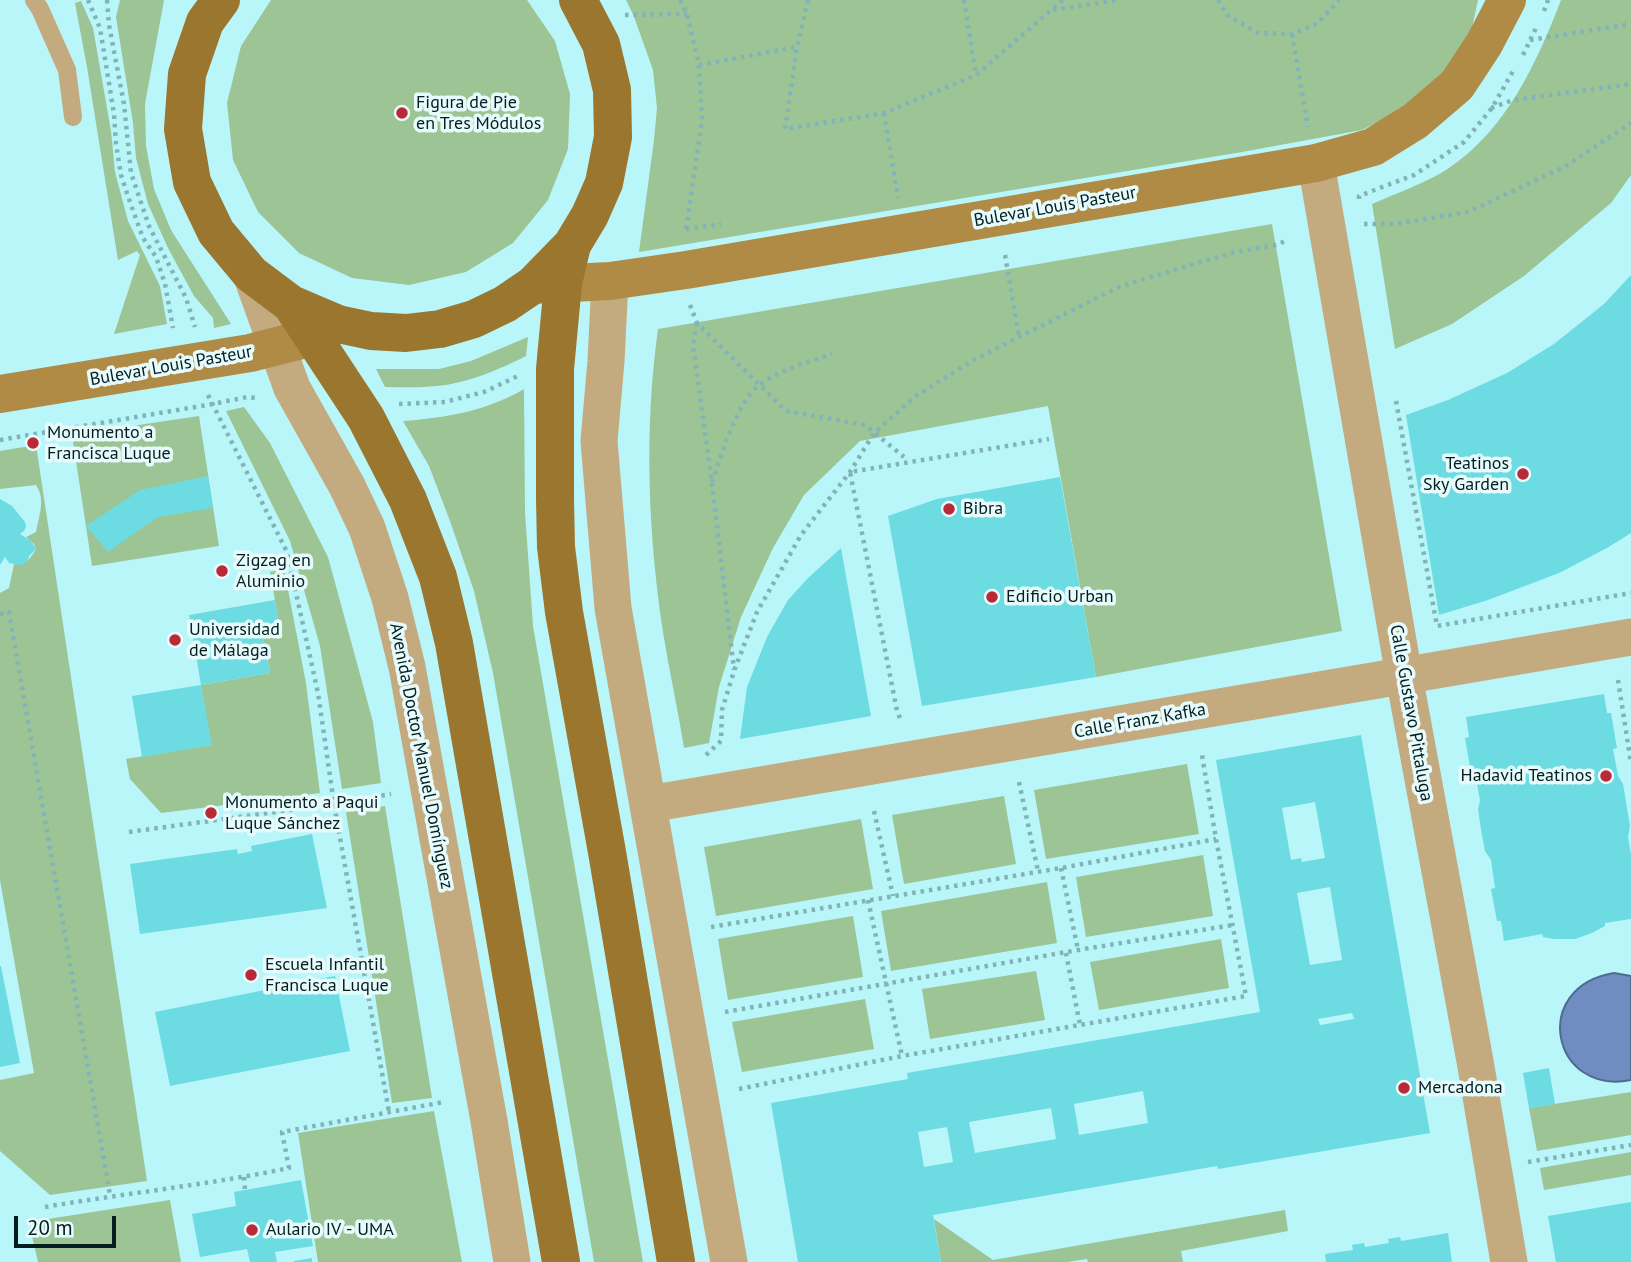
<!DOCTYPE html>
<meta charset="utf-8">
<style>
body{margin:0}
#map{position:relative;width:1631px;height:1262px;overflow:hidden;background:#b9f6fa;font-family:"PT Sans",sans-serif}
canvas{display:block}
.scale{position:absolute;left:14px;top:1216px;width:102px;height:32px;box-sizing:border-box;border:4px solid #041d1e;border-top:0;padding-left:9px;font-size:21px;line-height:24px;white-space:nowrap;color:#041d1e;-webkit-text-stroke:5px #e7fbfc;paint-order:stroke}
</style>
<div id="map">
<canvas width="1631" height="1262"></canvas>
<div class="scale">20 m</div>
</div>
<script>
const ctx = document.querySelector('canvas').getContext('2d');
ctx.lineJoin = 'round';
function fill(path, color) { ctx.fillStyle = color; ctx.fill(path, 'evenodd'); }
function stroke(path, color, width, dash) { ctx.strokeStyle = color; ctx.lineWidth = width; ctx.lineCap = dash ? 'butt' : 'round'; ctx.setLineDash(dash || []); ctx.stroke(path); }
function label(font, color, halo, rows, align = 'center') {
  ctx.font = font + ' "PT Sans",sans-serif'; ctx.lineWidth = 7; ctx.setLineDash([]); ctx.textBaseline = 'middle'; ctx.strokeStyle = halo; ctx.fillStyle = color; for (const [text, x, y, turn = 0] of rows) {
    ctx.save(); ctx.translate(x, y); ctx.rotate((+turn || 0) * Math.PI / 180); ctx.textAlign = isNaN(turn) ? turn : align; if (halo) ctx.strokeText(text, 0, 0); ctx.fillText(text, 0, 0); ctx.restore();
  }
}
fill(new Path2D(`
 M120,0H164L145,104L146,146L154,189L171,230L231,324L214,328L213,318L194,296L168,248L148,204L136,158L133,123L116,17Z
 M271,0H527L555,41L570,94L568,149L548,200L513,243L466,272L409,285L352,278L299,253L258,212L233,160L227,103L241,46Z
 M626,0H1478L1472,28L1439,83L1402,110L1362,130L1242,152L639,252L654,140L657,108L653,70L633,14Z
 M1561,0H1631V175L1611,203L1524,276L1452,324L1395,349L1372,204C1397,193 1426,183 1449,168C1507,129 1537,62 1561,0Z
 M81,1L93,28L111,131L115,172L128,221L160,286L167,324L114,334L140,255L137,251L118,260L87,67L75,3Z
 M1272,224L1342,631L1096,677L1048,406L860,441L804,495L773,548L741,617L719,687L709,743L684,748C678,709 669,671 663,632C648,533 644,429 658,329Z
 M528,337L526,356C500,369 466,384 436,386C419,388 402,387 385,387L376,369H439L471,361Z
 M524,389L525,513L533,626L643,1262H594L493,673L474,591L450,521L429,466L403,421C445,418 487,411 524,389Z
 M244,407L270,443L328,557L373,722L381,783L342,789L320,646L290,541L226,411Z
 M199,416L219,546L92,566L72,435Z
 M36,445L147,1181L50,1195L0,1151V1080L34,1073L0,880V593L9,588L14,564C25,566 31,558 36,549L34,544L26,537L36,532C39,516 46,499 36,485L0,489V451Z
 M284,569L306,683L320,793L161,813L130,779L126,759L211,745L201,685L270,673L263,638L281,635L270,572Z
 M1187,764L1199,834L1046,859L1034,790Z
 M1004,796L1016,864L904,884L892,815Z
 M385,806L432,1098L392,1103L346,812Z
 M861,819L873,889L716,916L704,847Z
 M1203,855L1213,916L1086,937L1076,877Z
 M1047,882L1057,943L891,971L881,911Z
 M853,916L863,977L728,1000L718,939Z
 M1221,939L1229,988L1099,1010L1090,962Z
 M1036,971L1045,1020L930,1039L922,989Z
 M865,999L874,1049L742,1072L732,1022Z
 M1631,1092V1135L1537,1151L1529,1108Z
 M434,1111L462,1262H318L298,1133Z
 M1631,1152V1175L1544,1190L1540,1168Z
 M170,1200L181,1262H38L32,1236L35,1221Z
 M1285,1210L1288,1231L1181,1251L1183,1262H1088L1087,1259L1068,1262H941L934,1219L993,1260Z`), '#9cc495');
const water = new Path2D(`
 M1614,973L1631,976V1080C1552,1096 1529,987 1614,973Z`);
fill(water, '#6f8dc1');
stroke(water, '#4f6b90', 2);
fill(new Path2D(`
 M1631,275V533L1607,548L1559,573L1488,600L1439,615L1406,415L1448,400L1507,373L1554,344L1604,304Z
 M208,476L213,508L158,517L108,552L86,526L140,490Z
 M1060,477L1096,677L922,706L888,516L937,499Z
 M0,499L12,506L25,522L26,527L24,531L20,534L31,541L36,549L29,556L28,561L23,564L20,565L9,563L5,557L0,565Z
 M841,548L871,716L740,739L747,687L767,637L788,600L808,578Z
 M275,600L281,635L263,638L270,673L201,685L189,615Z
 M201,685L212,745L142,757L132,696Z
 M1604,694L1607,713H1611L1617,748L1613,749L1618,776L1623,784L1630,826L1628,837L1631,854V919L1605,923V926L1592,933L1575,939H1554L1543,937L1542,934L1504,941L1501,921H1497L1491,889L1495,888L1491,860L1485,851L1481,830L1478,809L1480,800L1475,773H1471L1465,738L1469,737L1466,717Z
 M1361,735L1430,1133L1218,1169L1217,1166L933,1215L941,1262H798L771,1103L908,1079L907,1073L1260,1012L1216,760ZM1315,802L1325,858L1302,862L1301,858L1291,860L1282,808ZM1330,887L1342,960L1310,965L1297,893ZM1352,1013L1354,1019L1320,1025L1318,1019ZM1143,1091L1148,1123L1079,1135L1074,1104ZM1051,1108L1056,1139L975,1153L969,1122ZM947,1127L953,1162L924,1167L918,1132Z
 M312,834L327,908L140,934L130,864L237,849L238,854L252,851L251,846Z
 M0,966H1L20,1063L0,1067Z
 M335,976L350,1051L170,1086L155,1012L275,988L276,994L291,991L290,985Z
 M1549,1068L1555,1104L1529,1108L1523,1073Z
 M301,1180L313,1246L275,1252L277,1262H250L247,1249L200,1257L192,1214L236,1206L234,1192Z
 M1631,1202V1262H1556L1548,1216Z
 M1448,1233L1452,1262H1326L1325,1254L1353,1250L1352,1245L1364,1243L1365,1247L1389,1243L1388,1239L1400,1237L1401,1241Z
 M312,1258V1262H294V1261Z`), '#6cdbe2');
stroke(new Path2D(`
 M88,0L100,28L114,114L116,144L121,175L131,205L143,238L156,257L165,284L173,328
 M107,0L109,25L124,104L131,173L149,226L186,298L195,327
 M680,0L687,14L699,65L702,120L686,230
 M808,0L797,47L785,129L884,113L976,75L1063,0
 M964,0L976,75
 M1218,0L1227,15L1258,33L1292,34L1318,23L1339,0
 M1053,10L1119,0
 M1544,11L1548,0
 M625,15L687,14
 M1292,34L1308,127
 M1530,40L1631,24
 M1523,55L1536,28
 M699,65L797,47
 M1491,108L1513,100L1631,84
 M884,113L898,198
 M1359,199V196L1414,175L1464,142L1492,108L1513,71
 M1364,224H1395L1468,212L1564,167L1631,123
 M686,229L721,224
 M1005,255L1019,337
 M690,305L697,323L786,411L865,425L904,457
 M697,323L693,345L712,483L734,670
 M208,395L287,552L318,693L334,804L389,1112
 M1396,401L1437,626L1631,593
 M399,404L445,402L484,392L518,376
 M0,440L213,404L247,397L258,398
 M712,482C722,454 737,400 761,384C782,369 808,362 832,354
 M0,614L9,612L110,1195
 M1618,680L1631,763
 M900,718L897,711L850,472L1049,439
 M706,755L721,741L722,710L734,671L757,612L801,535L850,472L874,433L916,396L972,361L1019,337L1121,286L1235,252L1276,245L1288,240
 M1019,782L1038,871
 M874,811L893,896
 M129,832L334,804L391,794
 M1061,868L1078,950
 M868,900L902,1056
 M711,927L1061,868L1216,839
 M1066,953L1080,1025
 M725,1012L1078,950L1233,925
 M739,1089L902,1056L1246,996L1216,839L1202,755
 M1528,1162L1631,1145
 M244,1177L245,1190
 M45,1207C126,1193 208,1185 289,1168L282,1132L444,1102`), '#82b4b7', 4.5, [3.5, 5]);
stroke(new Path2D(`
 M34,0L40,9L67,70L73,117`), '#c3aa7f', 18);
stroke(new Path2D(`
 M1316,163L1404,676L1475,1061L1509,1262
 M251,274L292,388L347,486L367,528L390,598L407,667L489,1121L512,1262
 M610,281L606,361L599,441L613,608L729,1262
 M649,804L1631,637`), '#c3aa7f', 37);
stroke(new Path2D(`
 M533,285L610,281L686,270L1316,163L1373,147L1415,121L1457,85L1484,44L1507,0
 M0,394L250,353L313,337L338,324`), '#b08b45', 38);
stroke(new Path2D(`
 M221,0L205,22L187,74L183,129L192,182L216,232L251,274L291,304L338,324L371,331L406,333L440,329L474,319L505,304L533,285L572,245L590,215L604,183L613,137L612,90L601,44L578,0
 M572,245L563,283L555,369V499L556,547L564,612L607,852L676,1262
 M291,304L366,418L408,500L438,577L454,643L561,1262`), '#9a762f', 38);
for (const [x, y, r, color] of [
 [402,113,7,"#ba2938"],
 [33,443,7,"#ba2938"],
 [1523,474,7,"#ba2938"],
 [949,509,7,"#ba2938"],
 [222,571,7,"#ba2938"],
 [992,597,7,"#ba2938"],
 [175,640,7,"#ba2938"],
 [1606,776,7,"#ba2938"],
 [211,813,7,"#ba2938"],
 [251,975,7,"#ba2938"],
 [1404,1088,7,"#ba2938"],
 [252,1230,7,"#ba2938"]
]) { const dot = new Path2D(); dot.arc(x, y, r, 0, 2 * Math.PI); ctx.fillStyle = color; ctx.fill(dot); stroke(dot, '#e7fbfc', 2.5); }
label('18px', '#041d1e', '#e7fbfc', [
 ["Figura de Pie",416,103],
 ["en Tres Módulos",416,124],
 ["Monumento a",47,433],
 ["Francisca Luque",47,454],
 ["Teatinos",1509,464,"right"],
 ["Sky Garden",1509,485,"right"],
 ["Bibra",963,509],
 ["Zigzag en",236,561],
 ["Aluminio",236,582],
 ["Edificio Urban",1006,597],
 ["Universidad",189,630],
 ["de Málaga",189,651],
 ["Hadavid Teatinos",1592,776,"right"],
 ["Monumento a Paqui",225,803],
 ["Luque Sánchez",225,824],
 ["Escuela Infantil",265,965],
 ["Francisca Luque",265,986],
 ["Mercadona",1418,1088],
 ["Aulario IV - UMA",266,1230]
], 'left');
label('18px', '#041d1e', '#e7fbfc', [
 ["Bulevar Louis Pasteur",1055,207,-10],
 ["Bulevar Louis Pasteur",171,366,-10],
 ["Calle Gustavo Pittaluga",1411,713,80],
 ["Calle Franz Kafka",1140,721,-10],
 ["Avenida Doctor Manuel Domínguez",421,756,79]
]);
</script>
